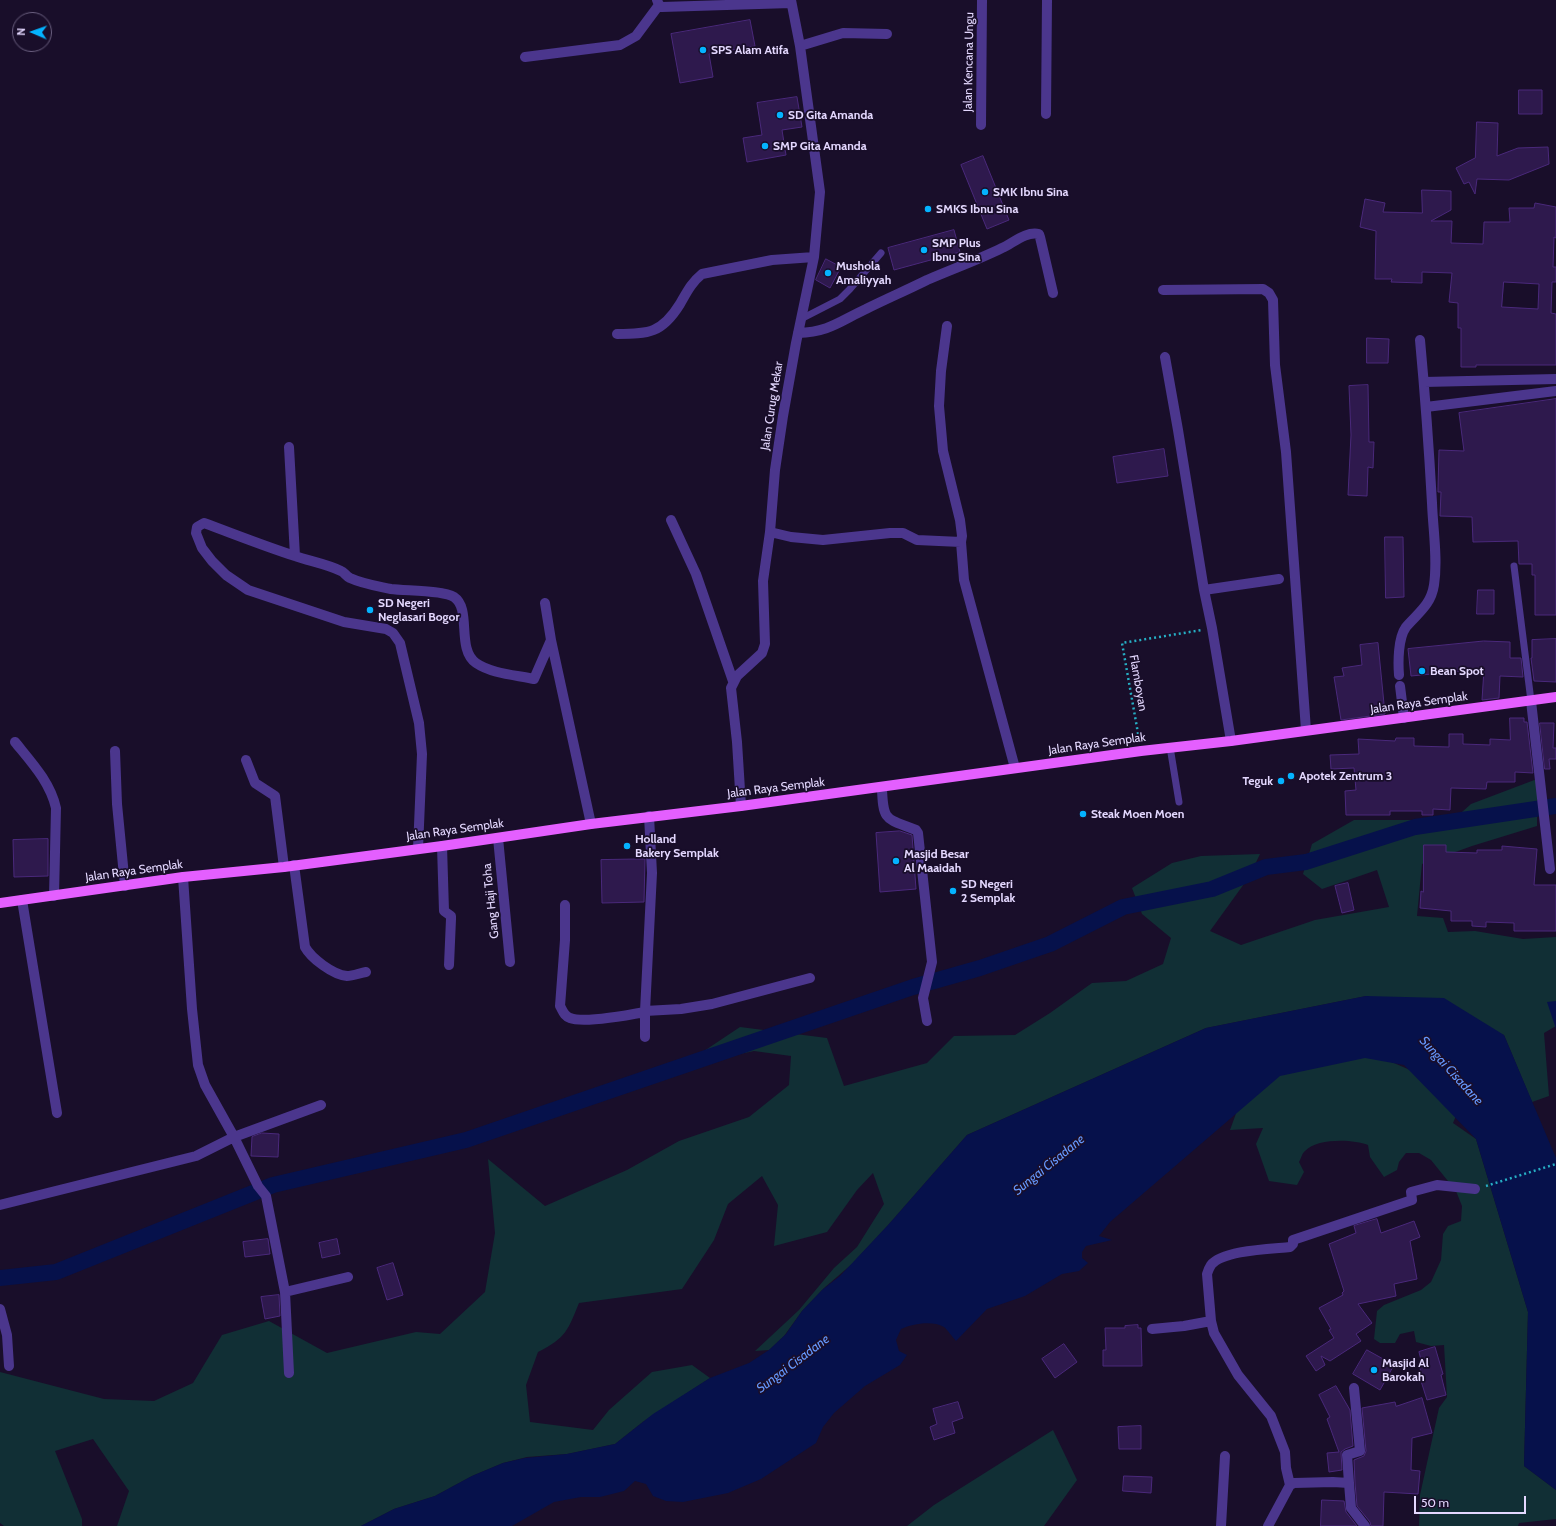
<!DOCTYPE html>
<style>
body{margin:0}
#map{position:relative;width:1556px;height:1526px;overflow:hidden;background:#190e2a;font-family:Cabin,sans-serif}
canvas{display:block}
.north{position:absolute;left:12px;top:12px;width:40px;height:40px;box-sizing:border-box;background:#190e2a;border:1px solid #6a5f7f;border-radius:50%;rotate:272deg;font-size:11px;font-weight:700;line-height:16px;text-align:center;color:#e4d8ff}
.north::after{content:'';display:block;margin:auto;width:14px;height:18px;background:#04b3ff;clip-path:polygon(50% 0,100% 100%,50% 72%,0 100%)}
.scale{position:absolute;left:1414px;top:1496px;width:112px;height:18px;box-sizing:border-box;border:2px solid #e4d8ff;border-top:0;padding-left:5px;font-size:12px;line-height:14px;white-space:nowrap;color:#e4d8ff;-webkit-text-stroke:3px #190e2a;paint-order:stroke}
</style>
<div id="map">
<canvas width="1556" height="1526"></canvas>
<div class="north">N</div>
<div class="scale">50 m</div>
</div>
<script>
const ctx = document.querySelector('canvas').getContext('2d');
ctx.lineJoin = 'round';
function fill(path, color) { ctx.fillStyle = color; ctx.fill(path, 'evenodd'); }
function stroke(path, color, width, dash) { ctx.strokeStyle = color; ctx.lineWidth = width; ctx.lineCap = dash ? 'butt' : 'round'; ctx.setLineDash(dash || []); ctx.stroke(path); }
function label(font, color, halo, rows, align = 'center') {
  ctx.font = font + ' Cabin,sans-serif'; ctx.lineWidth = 3.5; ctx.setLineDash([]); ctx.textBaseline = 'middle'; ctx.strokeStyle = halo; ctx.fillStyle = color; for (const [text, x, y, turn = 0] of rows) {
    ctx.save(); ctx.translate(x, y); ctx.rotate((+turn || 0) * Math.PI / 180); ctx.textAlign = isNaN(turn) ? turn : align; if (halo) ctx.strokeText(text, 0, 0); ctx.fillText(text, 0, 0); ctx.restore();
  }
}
fill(new Path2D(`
 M1537,779V826L1472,846L1422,864L1417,916L1443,918L1448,932L1475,931L1523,939L1556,937V1026L1544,1033L1549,1096L1532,1102L1504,1035L1366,996L1206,1028L967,1135L889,1224L852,1264L824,1288L802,1311L784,1336L769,1350L755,1351L799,1310L834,1268L857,1247L884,1204L873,1173L857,1190L827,1232L774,1246L778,1205L762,1176L728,1204L714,1240L682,1289L579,1303C568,1330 566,1338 538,1352L526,1385L530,1422L593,1430L609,1410L652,1372L692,1365L710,1378L644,1421L615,1444L567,1454L527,1457L503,1463L472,1476L435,1496L394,1509L361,1526H117L129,1491L93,1439L55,1451L82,1519V1526H4L0,1523V1372L104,1399L154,1401L193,1383L222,1335L269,1321L327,1353L416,1332L440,1334L485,1292L495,1233L488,1159L545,1206L627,1170L679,1141L749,1117L789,1085L791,1056L754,1051L680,1067L740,1027L827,1038L844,1086L927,1063L954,1036L1015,1035L1050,1013L1092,983L1126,981L1163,964L1171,938L1142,914L1132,888L1172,863L1201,856L1260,854L1249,877L1210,931L1241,945L1315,920L1389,907L1377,870L1322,889L1303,874L1312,844L1354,820H1453L1471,804Z
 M1364,1050L1433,1080L1458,1111L1453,1123L1476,1139L1528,1312L1524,1466L1556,1490V1519L1519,1523L1518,1526H1419L1420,1495L1439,1408L1447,1397L1444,1345L1431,1346L1416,1342L1414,1331L1400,1334L1395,1343H1380L1374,1339L1377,1311L1384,1305L1421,1290L1431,1282L1441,1260L1443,1234L1448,1226L1461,1221L1462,1206L1456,1191L1431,1160L1419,1153H1406L1399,1162L1397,1170L1384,1177L1370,1157L1368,1145C1353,1139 1317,1138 1305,1151C1302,1153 1301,1159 1299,1162L1304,1172L1297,1185L1269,1181L1256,1144L1263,1128L1230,1130L1250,1075Z
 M1053,1430L1077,1480L1044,1526H907L934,1505Z`), '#112f35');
fill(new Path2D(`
 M1366,996L1444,998L1504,1035L1556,1158V1490L1524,1466L1528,1312L1476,1139L1404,1065L1365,1058L1280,1076L1110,1222L1099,1236L1112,1240L1086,1246L1082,1252V1258L1088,1263L1079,1271L1062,1274L1025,1296L987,1309L956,1341C952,1337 948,1330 944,1327C932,1320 912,1324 901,1329L896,1340L899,1351L907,1355L900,1365L865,1386L834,1413L823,1427L816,1443L761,1479L728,1493L683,1502L666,1501L653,1496L646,1484L635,1481L624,1491L600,1497H581L554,1502L512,1526H361L394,1509L435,1496L472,1476L503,1463L525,1458L567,1454L615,1444L653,1414L710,1378L749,1363L769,1350L786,1334L802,1311L822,1290L840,1276L889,1224L967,1135L1206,1028Z
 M1556,1001V1029L1547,1002Z`), '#06114b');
stroke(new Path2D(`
 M0,1278L56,1272L273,1185L466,1140L913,987L980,968L1050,944L1123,907L1212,889L1266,867L1306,862L1415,827L1556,806`), '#06114b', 16);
const building = new Path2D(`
 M750,20L755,46L709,54L713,77L680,83L671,34Z
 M1519,90H1542V114H1519Z
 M797,97L802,127L782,130L786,155L747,162L743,138L762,135L757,103Z
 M1477,122L1498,123L1497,156L1518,148L1548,147L1549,164L1509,180L1477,179L1475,194L1469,182L1464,184L1456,168L1475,158Z
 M983,156L1009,220L987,229L961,165Z
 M1422,190L1451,191V210L1431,221H1452L1451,243L1483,244L1484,222H1510L1509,208H1534L1535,203L1556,207V238L1554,237L1553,267H1556V282H1552L1551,313L1556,314V365H1476V367H1461V328H1458V303L1449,302L1452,273L1422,272V283L1391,282L1392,279H1375L1376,231L1360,227L1365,199L1385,203L1383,212L1422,213ZM1504,282L1539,284L1538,309L1502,307Z
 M954,230L960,252L894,270L888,248Z
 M826,259L841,267L830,288L816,280Z
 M1367,338L1389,339L1388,363H1367Z
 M1368,385L1369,442H1374L1373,468L1368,467L1367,496L1348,495L1351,435L1349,386Z
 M1556,399V615H1535V575H1532V564H1519L1518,541L1473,542L1472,517L1440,516L1441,492H1438V488L1439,450L1464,451L1459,413Z
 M1164,449L1168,476L1117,483L1113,457Z
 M1385,537H1403L1404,597L1386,598Z
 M1478,590H1494V614H1477Z
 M1556,639V682L1534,681L1531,658H1532V640Z
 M1484,641L1510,642V658H1521L1523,677L1500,676L1499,698L1482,700L1484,669L1411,676L1408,649Z
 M1378,643L1385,714L1341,720L1334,677L1344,676L1342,668L1362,665L1360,645Z
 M1510,718H1524V722H1527L1533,773L1515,772V782H1487L1486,789L1451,788L1450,810L1433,809V815H1422V811H1390V815H1346L1345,791L1356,790L1354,768L1331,769L1330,755L1359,754L1358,739L1395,741L1396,738H1414V746L1449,747V734H1463V744L1490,745V739L1510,740Z
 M1540,723H1554L1553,748H1556V759H1549L1550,769H1545Z
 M900,831L912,835L916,889L880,892L876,833Z
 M48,839V876L14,877L13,840Z
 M1424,845H1446V852L1477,853V850H1502V846L1537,849L1534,885H1556V931H1514V923L1486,922V927L1472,926V921H1451V911L1420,908L1421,891L1423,892Z
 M638,859H645L644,902L602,903L601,860Z
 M1348,883L1354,910L1342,913L1335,886Z
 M262,1133L279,1134L278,1157L251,1156L252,1137Z
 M1377,1219L1381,1233L1414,1221L1420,1237L1410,1241L1417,1279L1394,1284L1396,1296L1358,1304L1372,1323L1356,1334L1361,1341L1330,1361L1321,1356L1325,1365L1316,1371L1306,1356L1334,1338L1329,1330L1331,1329L1319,1308L1343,1295L1342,1293L1344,1291L1329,1244L1356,1233L1354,1226Z
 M268,1239L270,1254L245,1257L243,1242Z
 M337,1239L340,1254L322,1258L319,1243Z
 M393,1263L403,1295L387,1300L377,1268Z
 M279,1295L280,1316L265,1319L261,1297Z
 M1138,1325V1328H1141L1142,1366H1103V1350H1106L1105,1328H1125V1326Z
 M1064,1344L1077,1362L1055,1378L1042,1359Z
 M1435,1347L1443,1374L1441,1375L1446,1395L1427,1400L1421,1381L1424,1382L1419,1365L1422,1364L1419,1352Z
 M1367,1350L1394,1365L1380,1390L1353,1374Z
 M1336,1386L1350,1410L1353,1446L1345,1449L1341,1452L1342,1470L1329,1472L1327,1453L1339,1452L1327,1419L1330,1417L1319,1395Z
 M1422,1398L1432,1433L1412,1438L1411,1470L1420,1471L1418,1494L1384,1492L1383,1526H1371L1370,1522L1357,1506L1355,1483L1354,1460L1364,1456L1366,1451L1362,1408L1395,1402L1396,1406Z
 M958,1402L963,1418L952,1422L955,1433L934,1440L930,1427L937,1424L933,1409Z
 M1141,1426V1449H1119L1118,1427Z
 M1124,1476L1152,1477L1151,1493L1123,1491Z
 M1322,1500L1344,1501L1346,1512L1357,1526H1321Z`);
fill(building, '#2e194d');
stroke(building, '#4a297b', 1);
stroke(new Path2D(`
 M1139,739L1122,643L1202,630
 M1486,1186L1556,1164`), '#26aec4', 2.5, [2, 3]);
stroke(new Path2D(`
 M801,319L840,299L850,289L881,253
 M1514,566L1531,701
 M1170,747L1179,802`), '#4b368d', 7);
stroke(new Path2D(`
 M657,0L659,5L662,7L791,3
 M800,46L843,33L887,34
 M525,57L620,45L636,36L659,5
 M1046,114L1047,0
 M981,125L982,0
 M1163,290L1263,289L1269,293L1273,300L1275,365L1286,452L1306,730
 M947,326L941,371L939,406L943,451L960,520L962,536L961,542L964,580L1015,768
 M798,333C829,332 840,321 866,309C886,299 907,290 927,280C952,269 978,260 1002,248C1013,243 1026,231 1039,234L1040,237L1053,293
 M617,334C649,334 662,333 680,304C687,292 691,283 702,274L772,260L814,257
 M1165,357L1178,430L1204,590L1212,628L1231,741
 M1424,382L1556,379
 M1426,407L1556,391
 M289,447L295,556
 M671,520L696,574L733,681
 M770,532L791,537L823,540L890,533H903L917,540L961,542
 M1204,590L1279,579
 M545,603L551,640L591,824
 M1399,675C1398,662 1398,638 1406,627C1418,613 1431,605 1434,585C1438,559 1433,530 1432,503C1429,449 1425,394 1420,340
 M1400,686L1404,718
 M1531,701L1550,869
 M15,742C32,763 50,782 56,808L54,896
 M115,751L117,804L125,886
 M246,760L255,783L275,796L284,867
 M882,788C883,822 886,818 916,830L918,833L932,962L923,998L927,1021
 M741,806L737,742L731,688L737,676L762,653L765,644L763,581L770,532L775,470L783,416L796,343L814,257L820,192L800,46L791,0
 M498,838L510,962
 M442,846L444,911L451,916V919L449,965
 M418,849L422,754L419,723L400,643L393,633L386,629L344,622L248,590L226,575L212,561L202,548L196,533L197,527L204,523C234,534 264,546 295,556C309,561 327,564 341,571C344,572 346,576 350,578C363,584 377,586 391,589C405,591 443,590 454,597C472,609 456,649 476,663C492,674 516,675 534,679L551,640
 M294,865L305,947C311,958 333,975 347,976C353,976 360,973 366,972
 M183,877L192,1009L198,1065L205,1085L234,1137L258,1186L266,1196L285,1292L289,1373
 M22,900L57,1113
 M565,905V940L560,1006C563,1011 564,1016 570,1018C583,1023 629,1015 645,1012
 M645,1011L681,1009L712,1004L810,978
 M645,1037V1011L652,873L649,816
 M0,1205L196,1156L234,1137L321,1105
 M285,1292L348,1277
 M0,1309L7,1335L9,1366
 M1152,1329L1184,1326L1211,1321
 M1349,1483L1347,1455L1360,1451L1354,1388
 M1290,1485L1286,1468L1285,1452L1271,1416L1238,1375L1214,1333L1211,1321L1207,1274C1208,1271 1209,1268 1211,1265C1223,1250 1271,1249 1290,1247L1293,1244V1240L1412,1200L1411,1192L1437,1185L1475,1189
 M1221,1526L1225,1456
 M1268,1526L1290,1485L1294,1483L1333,1482L1349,1483L1351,1508L1365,1526`), '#4b368d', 10);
stroke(new Path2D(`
 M0,903L183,877L284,867L442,846L591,824L741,806L1141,751L1231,741L1556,697`), '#e45fff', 10);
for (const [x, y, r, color] of [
 [703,50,4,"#04b3ff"],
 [780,115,4,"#04b3ff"],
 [765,146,4,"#04b3ff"],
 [985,192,4,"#04b3ff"],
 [928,209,4,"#04b3ff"],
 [924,250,4,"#04b3ff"],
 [828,273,4,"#04b3ff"],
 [370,610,4,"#04b3ff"],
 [1422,671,4,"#04b3ff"],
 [1291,776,4,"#04b3ff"],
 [1281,781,4,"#04b3ff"],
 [1083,814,4,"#04b3ff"],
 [627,846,4,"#04b3ff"],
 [896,861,4,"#04b3ff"],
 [953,891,4,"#04b3ff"],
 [1374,1370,4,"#04b3ff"]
]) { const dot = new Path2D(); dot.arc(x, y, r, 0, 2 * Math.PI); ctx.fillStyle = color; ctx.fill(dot); stroke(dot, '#190e2a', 1.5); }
label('bold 12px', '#e4d8ff', '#190e2a', [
 ["SPS Alam Atifa",711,50],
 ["SD Gita Amanda",788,115],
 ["SMP Gita Amanda",773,146],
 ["SMK Ibnu Sina",993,192],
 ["SMKS Ibnu Sina",936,209],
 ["SMP Plus",932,243],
 ["Ibnu Sina",932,257],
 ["Mushola",836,266],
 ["Amaliyyah",836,280],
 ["SD Negeri",378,603],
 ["Neglasari Bogor",378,617],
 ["Bean Spot",1430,671],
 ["Apotek Zentrum 3",1299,776],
 ["Teguk",1273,781,"right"],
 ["Steak Moen Moen",1091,814],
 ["Holland",635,839],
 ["Bakery Semplak",635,853],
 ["Masjid Besar",904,854],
 ["Al Maaidah",904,868],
 ["SD Negeri",961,884],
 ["2 Semplak",961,898],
 ["Masjid Al",1382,1363],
 ["Barokah",1382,1377]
], 'left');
label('12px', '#e4d8ff', '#190e2a', [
 ["Jalan Kencana Ungu",969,62,-89],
 ["Jalan Curug Mekar",772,406,-81],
 ["Flamboyan",1138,683,80],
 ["Jalan Raya Semplak",1419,703,-8],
 ["Jalan Raya Semplak",1097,744,-8],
 ["Jalan Raya Semplak",776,788,-7],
 ["Jalan Raya Semplak",455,830,-8],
 ["Jalan Raya Semplak",134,871,-8],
 ["Gang Haji Toha",491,901,-96]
]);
label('italic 13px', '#69f', '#190e2a', [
 ["Sungai Cisadane",1451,1071,48],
 ["Sungai Cisadane",1049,1165,-39],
 ["Sungai Cisadane",793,1364,-37]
]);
</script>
